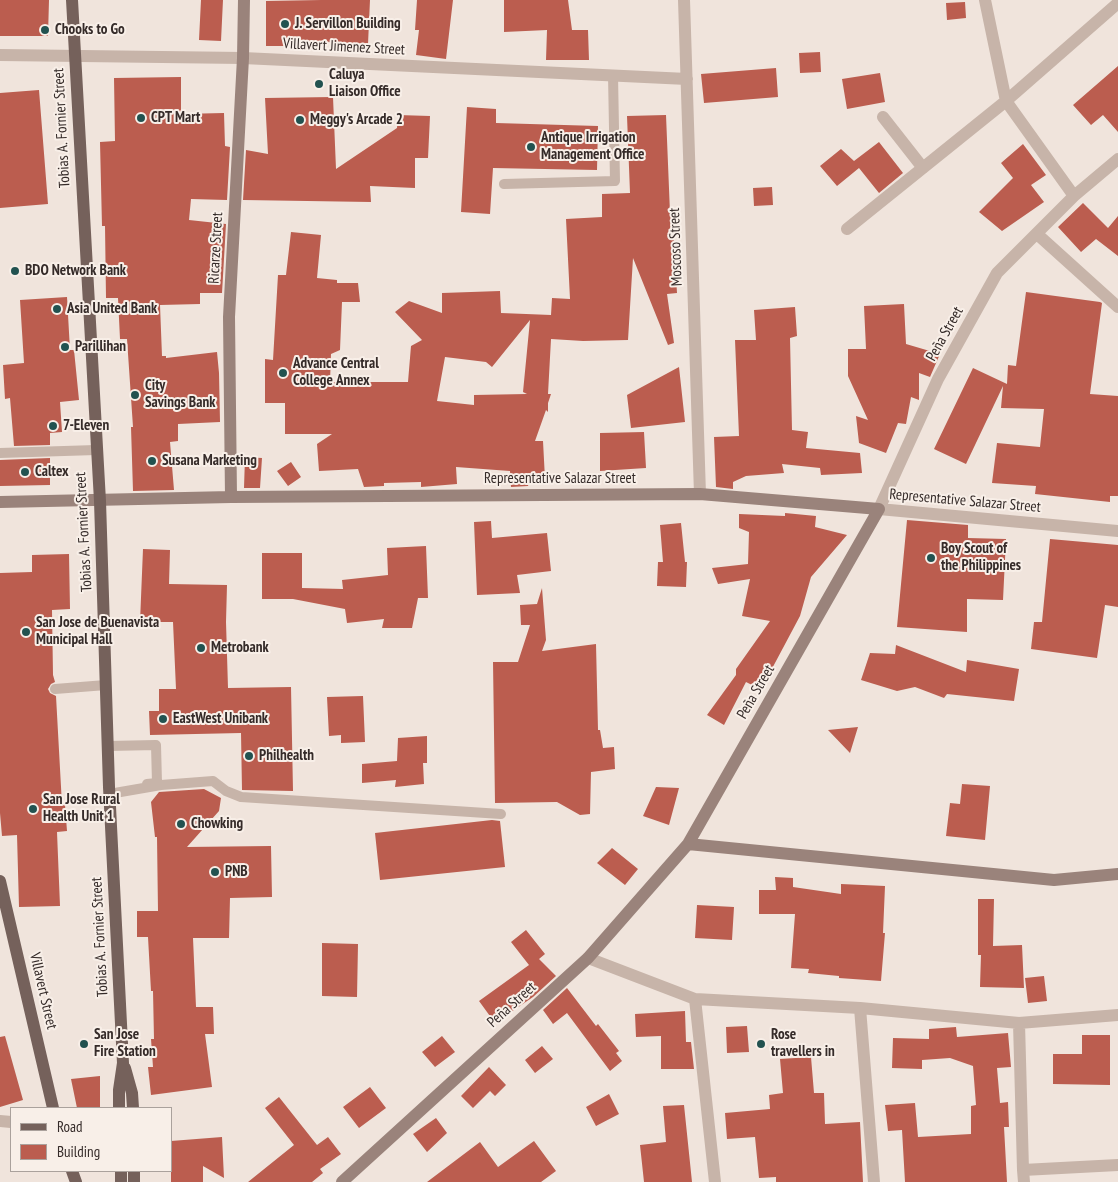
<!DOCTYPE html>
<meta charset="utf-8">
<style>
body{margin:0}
#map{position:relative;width:1118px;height:1182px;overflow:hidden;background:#f0e4dc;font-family:"PT Sans Narrow",sans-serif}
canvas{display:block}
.legend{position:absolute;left:10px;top:1107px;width:162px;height:65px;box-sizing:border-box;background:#f8efe8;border:1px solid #aaa19c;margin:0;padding:6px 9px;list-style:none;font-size:15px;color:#352b29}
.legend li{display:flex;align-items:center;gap:10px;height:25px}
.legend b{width:25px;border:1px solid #aaa19c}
</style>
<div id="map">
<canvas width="1118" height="1182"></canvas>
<ul class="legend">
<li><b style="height:6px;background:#75615b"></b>Road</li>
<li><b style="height:14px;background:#bb5d4f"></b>Building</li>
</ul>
</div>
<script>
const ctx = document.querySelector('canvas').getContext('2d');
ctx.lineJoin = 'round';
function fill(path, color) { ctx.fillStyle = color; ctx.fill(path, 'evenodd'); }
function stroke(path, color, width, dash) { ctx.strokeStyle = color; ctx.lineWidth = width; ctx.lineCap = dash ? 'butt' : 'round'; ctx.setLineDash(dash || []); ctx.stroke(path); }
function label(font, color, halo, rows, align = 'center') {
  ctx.font = font + ' "PT Sans Narrow",sans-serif'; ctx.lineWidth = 4; ctx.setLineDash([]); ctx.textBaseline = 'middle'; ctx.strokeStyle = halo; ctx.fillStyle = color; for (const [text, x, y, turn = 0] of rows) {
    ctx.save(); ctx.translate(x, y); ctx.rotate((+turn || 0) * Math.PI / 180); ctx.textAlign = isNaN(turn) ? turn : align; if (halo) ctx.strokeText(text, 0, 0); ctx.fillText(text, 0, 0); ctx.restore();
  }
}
fill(new Path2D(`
 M0,0H49L48,36H0Z
 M201,0H223L221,41L199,40Z
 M321,0H370L368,44L305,41V46H266V1Z
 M417,0H453L446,59L416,55L419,30H415Z
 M504,0H568L572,30H588L589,60H546L547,30L504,32Z
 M965,2L966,18L947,20L946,3Z
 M820,52L821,72L800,73L799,53Z
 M1118,66V132L1103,115L1091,125L1073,105Z
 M776,68L778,97L704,103L701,74Z
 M880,73L885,102L847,109L842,79Z
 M181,77V114L224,113L225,146L230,147L227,200L191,199L189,220L226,224L222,293H200V304L160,305L162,356H166V358L217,352L219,373L220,422L178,424V441L170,442L174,490L133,491L131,427H133L127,339H120L118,298H106L105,226H102L100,142L115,141L114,78Z
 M39,90L48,204L0,208V93Z
 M333,97L336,169L397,128L398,115L430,116L428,158H415V188L370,186L371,202L243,200L246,150L268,154L265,98Z
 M467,107L496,109V123L598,126L597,170L493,168L490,214L461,212Z
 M666,115L670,213H672L677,293L667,294L674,343L668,345L633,258L628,340L583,341L551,339L548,394H551L548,403V412L546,410L535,441H543L545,479H530L528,486L511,487L510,471L456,467L457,484L421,487V482L384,483V486L364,487L358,469L319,471L317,444L332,434H285V403H265V359L273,360L278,275H286L291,232L321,235L317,278L337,280V283H358L360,302H342L340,350L331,354L330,382H408L411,346L422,340L395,312L409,301L442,313V293L500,291L501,313L551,315L552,298L570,299L566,219L602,217V194L630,193L627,116ZM530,320L523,392L527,394L474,395V405L437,401L445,357L486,362L492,367Z
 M879,142L903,173L879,193L859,168L837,186L820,166L841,149L854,161Z
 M1023,144L1046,175L1031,185L1044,202L1002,231L979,212L1013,178L1001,163Z
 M772,187L773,205L754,206L753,188Z
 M1083,203L1108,228L1118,216V256L1096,239L1081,252L1058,227Z
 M1026,292L1100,302L1102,303L1090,394L1118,396V496H1110V502L1035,494L1036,486L992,483L997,443L1040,447L1044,409L1001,408L1003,386L966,464L934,449L973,368L1007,384L1008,365L1016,366Z
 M67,297L70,350H74L79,400L60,402L62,432L50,433V445L14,446L10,398L5,399L3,365L24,363L20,300Z
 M904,304L906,344L940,354L930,377L919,373V400L911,397L906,424L898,423L886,453L859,443L856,416L868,420L848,376V349H866L864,306Z
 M795,307L797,336L790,338L792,430L808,432L806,448L860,453L862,473L821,475L820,468L782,464L784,473L746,476L733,482V489L716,487L714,437L739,436L735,340H756L754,310Z
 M679,367L685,422L631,428L627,395Z
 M644,432L646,468L600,471V433Z
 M245,457L262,458L260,488H244Z
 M50,458V485L0,486V460Z
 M291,462L301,477L288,486L277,471Z
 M785,513L816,516L815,527L847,535L811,577L800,616L767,678L754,686L746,682L724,725L707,715L736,675V669L770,621L742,616L750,579L718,584L712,568L748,564L749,532L739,528V514L785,516Z
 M907,520L968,525V538L1006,539L1003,600L967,599V632L897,627Z
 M491,521L492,538L547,533L551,571L517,575L520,593L477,595L474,522Z
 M681,523L685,562H687L686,587L657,586L658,562H663L660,525Z
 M1050,539L1118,545V607L1105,605L1097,658L1031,649L1034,622H1042Z
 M426,546L428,598H418L412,628H382L384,619L347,623L345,609L293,599H262V553H302V588L343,589L342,580L388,575L387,548Z
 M143,549L170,550L169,584L227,585L226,622L228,688L291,687L293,791L242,790L241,733L150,735L149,711H159V689H176L173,622H140Z
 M69,554L70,609L52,610L53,675L55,682L51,684L48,689L50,693L56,696L62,805H65L67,831L57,832L60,906L19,907L17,835L2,836L0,813V573L32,572V555Z
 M542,588L546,640L542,651L596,644L598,730H600L603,748L614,747L615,769L591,772L590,814L580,815L557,802L495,803L493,662H518L530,625H521L520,605L537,604Z
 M896,645L966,672L967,660L1019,669L1014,701L947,694L944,698L915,687L897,691L861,680L870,653L895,654Z
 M363,696L365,742L341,743V735L329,736L327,697Z
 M858,727L850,753L828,730Z
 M427,736V763H423L424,784L395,787L396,780L362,783V764L397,761L398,738Z
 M962,784L990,786L985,840L946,836L950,803L960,804Z
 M656,787L679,788L669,825L643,816Z
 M204,789L221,798L219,811L187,847L271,846L272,897L230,898L229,938H193L196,1007H213L214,1034H205L212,1087L151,1095L148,1067H153L151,1039H154L153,991H151L148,937H137V911H158L157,837H155L151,802L159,792Z
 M492,820L500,821L505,867L380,880L375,833Z
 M612,848L638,869L625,885L597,863Z
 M775,877L793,878V887L841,894V884L885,886L883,933H885L881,981L839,978V976L808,973L809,969L791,968L795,914H759V890H776Z
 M978,899H994L993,946L1022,945L1024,988L980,987L981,955H978Z
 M697,905L734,907L732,940L695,938Z
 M526,930L545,954L539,959L556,976L533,997L495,1023L479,1001L529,965L511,942Z
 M322,943L358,944L357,997L322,996Z
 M1044,976L1047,1001L1028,1003L1025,978Z
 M567,988L596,1026L598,1024L619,1051L616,1053L622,1061L610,1071L567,1013L553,1024L543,1010Z
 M685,1011L686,1042H691L694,1069H661V1036L636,1037L635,1014Z
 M747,1026L749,1052L727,1053L726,1027Z
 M956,1027L957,1037L1008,1033L1011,1067L997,1068L1000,1103L1008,1102L1009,1127H1004L1007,1182H905L902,1130L888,1131L885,1105L915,1103L918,1137L971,1134V1106L976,1105L973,1066L950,1058L922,1060V1069L892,1068L893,1038L929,1039V1029Z
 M1082,1035H1110V1085L1053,1084V1054H1082Z
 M5,1036L23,1100L0,1107V1037Z
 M442,1036L455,1052L435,1067L422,1052Z
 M542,1046L553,1059L535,1073L525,1060Z
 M811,1057L814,1093H824L825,1124L860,1122L863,1182H776V1177L759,1178L755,1137L727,1139L725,1113L770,1109L769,1095L783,1093L780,1059Z
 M489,1067L506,1085L495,1096L490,1091L473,1108L461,1096Z
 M100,1076V1108H77L71,1079Z
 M370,1087L386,1108L359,1128L343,1107Z
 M609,1094L619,1114L596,1126L586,1107Z
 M279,1097L317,1145L328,1137L341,1154L320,1169L323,1173L312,1182H248L294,1145L265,1108Z
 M684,1105L692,1182H644L640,1145L666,1142L663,1106Z
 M436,1118L447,1133L427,1152L413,1134Z
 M222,1137L224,1178L203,1166V1182H171V1141Z
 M534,1141L556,1171L541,1182H427L480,1142L498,1167Z`), '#bb5d4f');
stroke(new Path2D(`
 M504,184L615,181L613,75
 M0,453L96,450
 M55,689L106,685
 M108,746L156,745L157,783L147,784
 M109,794L161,785L213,781L226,791L241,797L501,814`), '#c7b4a9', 10);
stroke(new Path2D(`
 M684,0L700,494
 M985,0L1006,101L1074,196
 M0,55L243,58L687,79
 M883,117L923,168
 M1118,159L1074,196L997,273L938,379L879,509L1118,531
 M847,229L1006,101L1118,3
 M1037,234L1118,307
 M588,958L695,999L860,1008L1019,1023L1118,1015
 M695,999L715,1182
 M860,1008L874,1182
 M1019,1023L1023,1170
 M0,1121L11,1122
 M1024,1182L1023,1170L1118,1165`), '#c7b4a9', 12);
stroke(new Path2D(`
 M231,497L229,317L243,58L244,0
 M0,502L231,497L700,494L879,509L688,844L588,958L342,1182
 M688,844L1054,880L1118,874`), '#9a837b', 12);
stroke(new Path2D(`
 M72,0L100,501L109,787L123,1063L119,1090V1108
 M0,881L53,1108
 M125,1068L132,1093L133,1108
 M72,1171L76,1182
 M121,1171V1182
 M134,1171V1182`), '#75615b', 12);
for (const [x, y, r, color] of [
 [285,24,5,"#225250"],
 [45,30,5,"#225250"],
 [319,84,5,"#225250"],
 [141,118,5,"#225250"],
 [300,120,5,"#225250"],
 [531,147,5,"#225250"],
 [15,271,5,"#225250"],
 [57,309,5,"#225250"],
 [65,347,5,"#225250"],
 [283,373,5,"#225250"],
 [135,395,5,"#225250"],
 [53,426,5,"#225250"],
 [152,461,5,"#225250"],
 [25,472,5,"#225250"],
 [931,558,5,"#225250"],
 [26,632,5,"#225250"],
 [201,648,5,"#225250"],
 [163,719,5,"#225250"],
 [249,756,5,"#225250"],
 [33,809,5,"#225250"],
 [181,824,5,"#225250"],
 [215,872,5,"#225250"],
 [84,1044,5,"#225250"],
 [761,1044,5,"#225250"]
]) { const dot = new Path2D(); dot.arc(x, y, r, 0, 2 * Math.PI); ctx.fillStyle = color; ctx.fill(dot); stroke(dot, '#f8efe8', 2); }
label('bold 15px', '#352b29', '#f8efe8', [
 ["J. Servillon Building",295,24],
 ["Chooks to Go",55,30],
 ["Caluya",329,75],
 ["Liaison Office",329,92],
 ["CPT Mart",151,118],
 ["Meggy's Arcade 2",310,120],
 ["Antique Irrigation",541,138],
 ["Management Office",541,155],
 ["BDO Network Bank",25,271],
 ["Asia United Bank",67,309],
 ["Parillihan",75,347],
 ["Advance Central",293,364],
 ["College Annex",293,381],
 ["City",145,386],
 ["Savings Bank",145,403],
 ["7-Eleven",63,426],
 ["Susana Marketing",162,461],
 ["Caltex",35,472],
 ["Boy Scout of",941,549],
 ["the Philippines",941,566],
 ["San Jose de Buenavista",36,623],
 ["Municipal Hall",36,640],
 ["Metrobank",211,648],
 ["EastWest Unibank",173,719],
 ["Philhealth",259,756],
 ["San Jose Rural",43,800],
 ["Health Unit 1",43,817],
 ["Chowking",191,824],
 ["PNB",225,872],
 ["San Jose",94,1035],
 ["Fire Station",94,1052],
 ["Rose",771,1035],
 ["travellers in",771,1052]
], 'left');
label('15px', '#352b29', '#f8efe8', [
 ["Villavert Jimenez Street",344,47,3],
 ["Tobias A. Fornier Street",62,128,-93],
 ["Moscoso Street",676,247,-92],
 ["Ricarze Street",216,248,-87],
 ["Peña Street",945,334,-61],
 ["Representative Salazar Street",560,479],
 ["Representative Salazar Street",965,501,5],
 ["Tobias A. Fornier Street",84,532,-93],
 ["Peña Street",756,692,-60],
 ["Tobias A. Fornier Street",100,937,-93],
 ["Villavert Street",43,991,77],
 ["Peña Street",512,1005,-42]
]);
</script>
